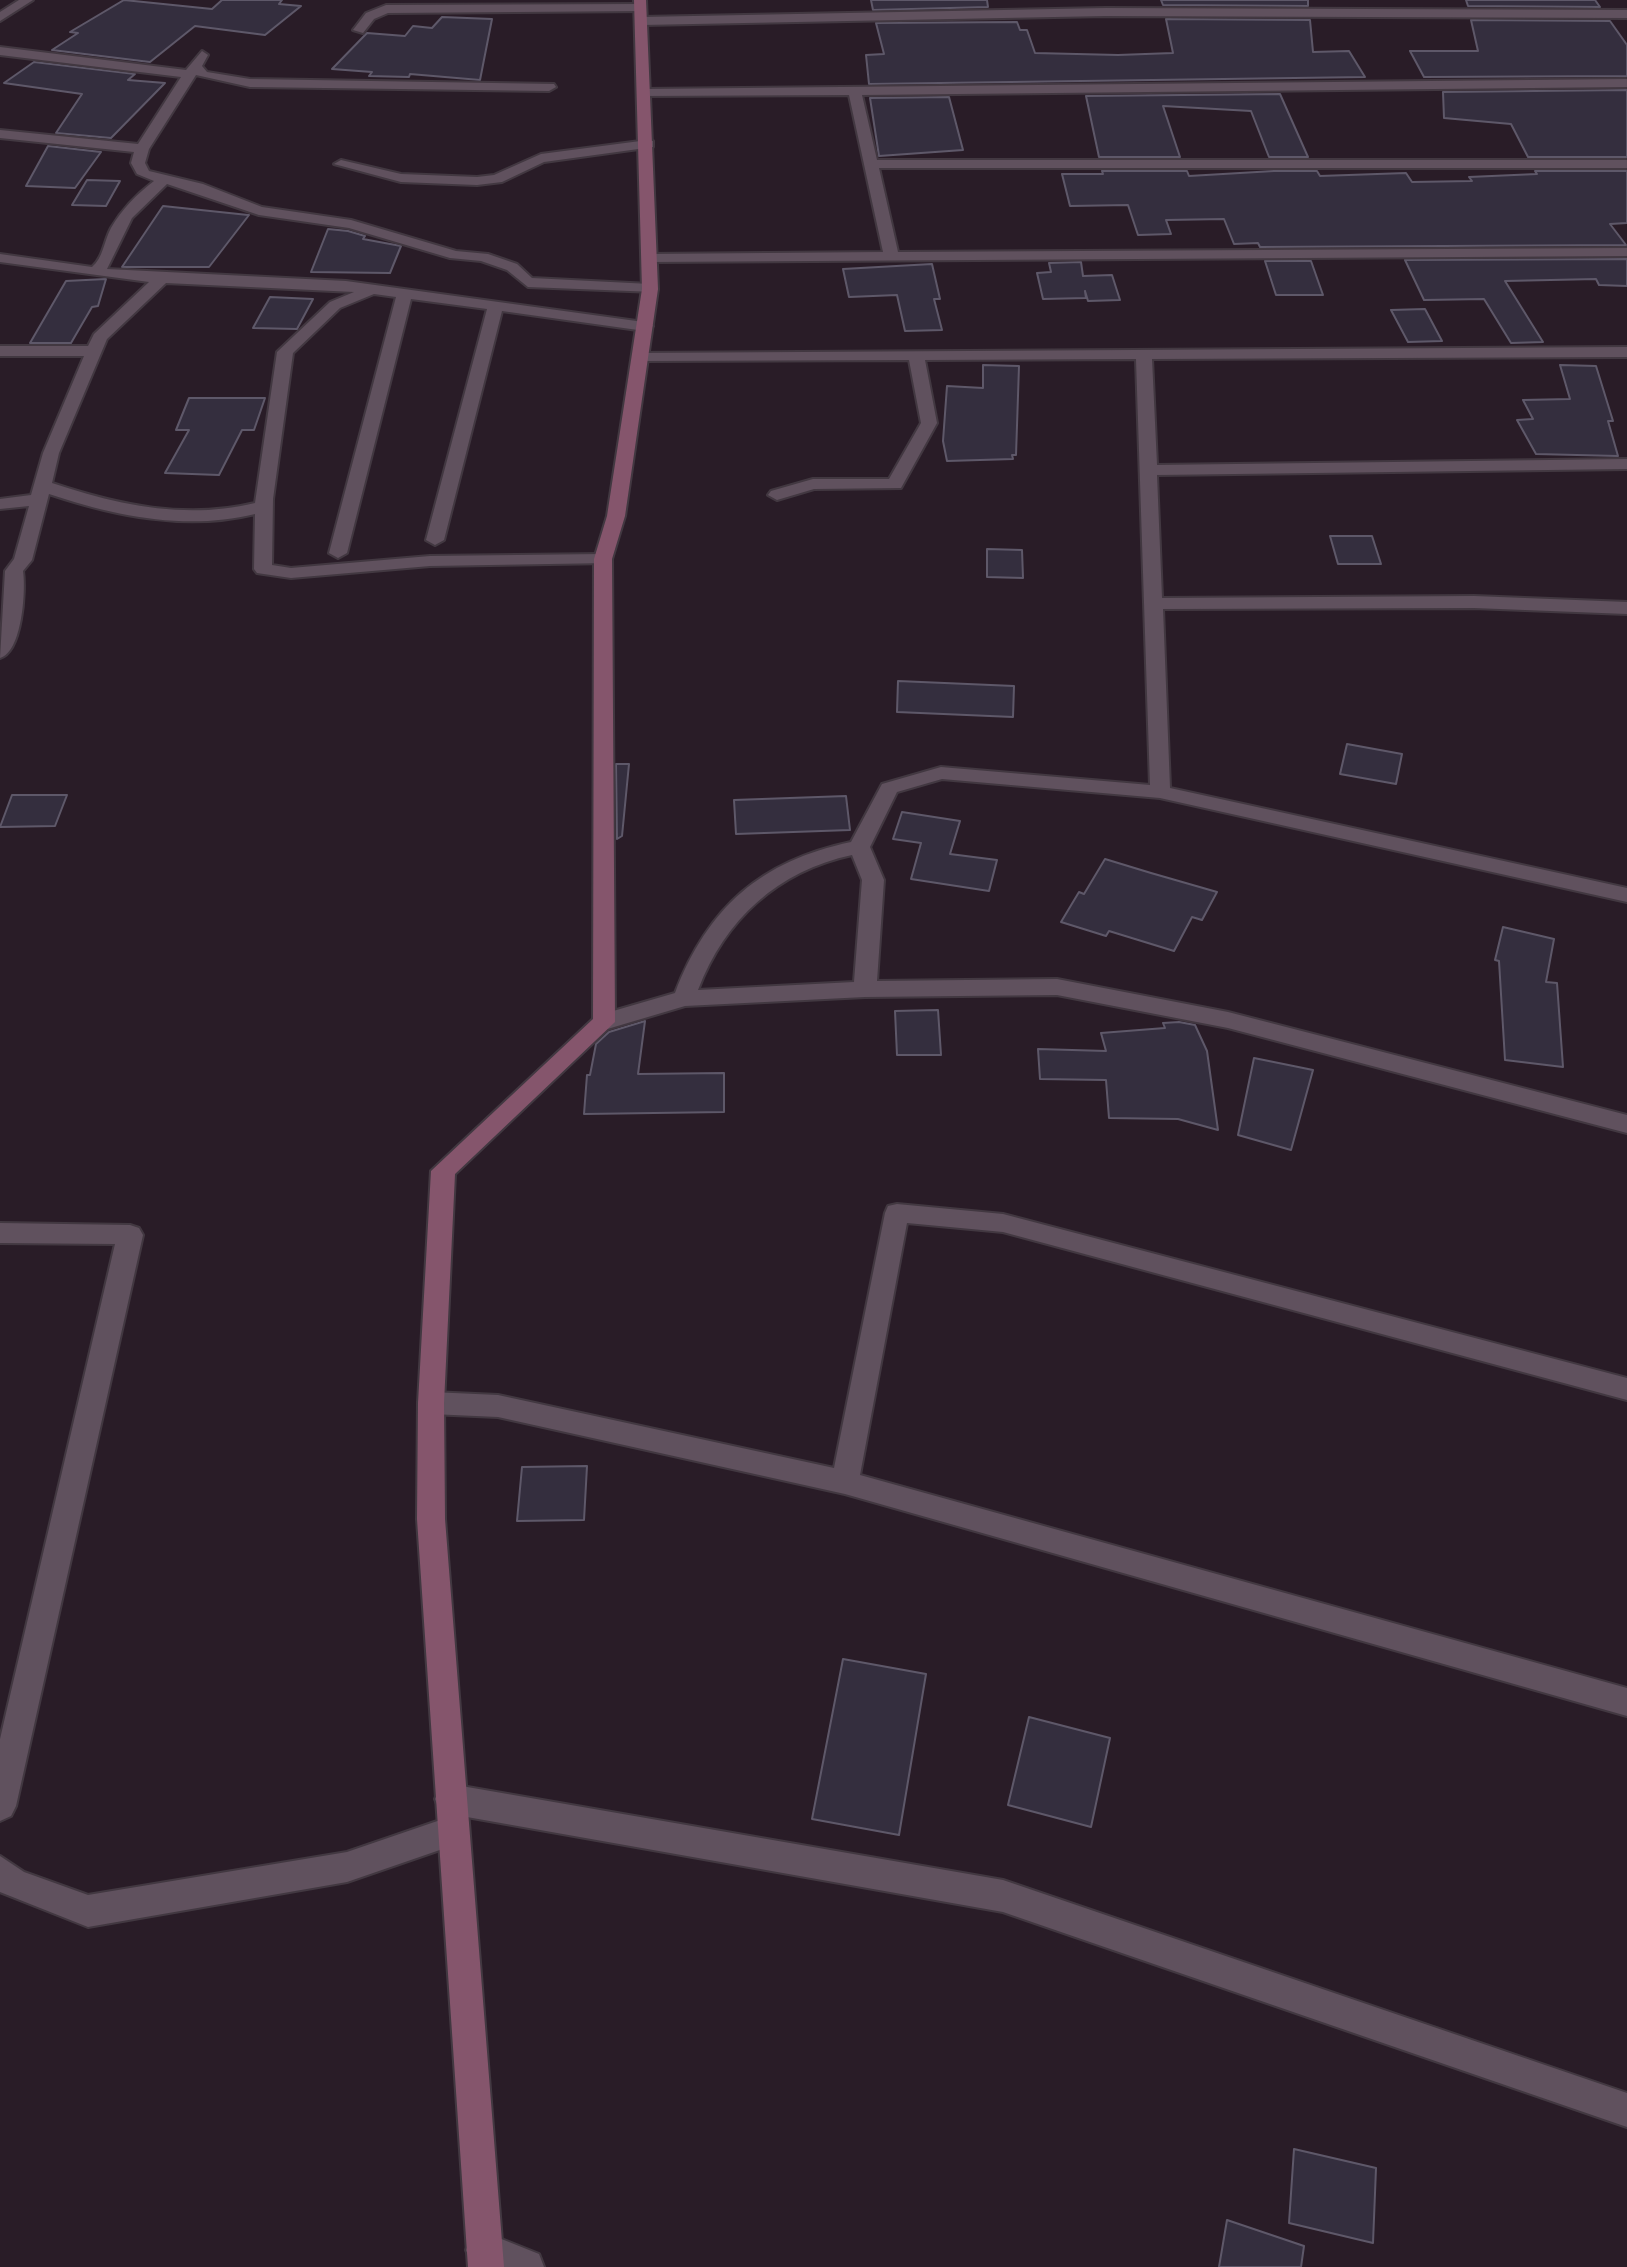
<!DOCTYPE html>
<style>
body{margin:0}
canvas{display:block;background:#291c27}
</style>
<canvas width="1627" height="2267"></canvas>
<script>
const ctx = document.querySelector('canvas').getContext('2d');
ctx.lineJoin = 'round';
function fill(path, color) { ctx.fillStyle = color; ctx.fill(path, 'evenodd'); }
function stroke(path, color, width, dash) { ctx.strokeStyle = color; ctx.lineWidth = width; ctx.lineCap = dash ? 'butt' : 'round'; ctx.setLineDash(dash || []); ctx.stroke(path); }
const building = new Path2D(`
 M124,0L212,9L222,0H282L279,4L301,6L265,35L195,26L150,62L52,50L78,33L70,32Z
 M871,0H987L988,7L873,10Z
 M1161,0H1308V6L1163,5Z
 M1466,0H1595L1600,7L1468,6Z
 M442,17L492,19L480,80L410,74L409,77L369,76L372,72L332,69L367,33L405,36L413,26L432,28Z
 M1166,19L1310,20L1313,52L1349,51L1365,77L869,84L866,55L884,54L876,23L1017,22L1020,30H1027L1035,53L1118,55L1173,53Z
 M1471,20L1610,21L1627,45V76L1424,77L1410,51H1478Z
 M34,62L135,74L128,80L165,83L111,138L56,133L82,94L4,83Z
 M1627,90V157H1528L1511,124L1444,118L1443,92Z
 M1280,94L1308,157H1269L1251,111L1163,106L1180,157H1099L1086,96Z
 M949,97L963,150L879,156L870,98Z
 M48,146L101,152L75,188L26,186Z
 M1102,171H1187L1189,176L1274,171H1317L1320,176L1406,173L1412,182L1472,181L1469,177L1537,174L1535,171H1627V223L1610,224L1626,245L1260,247L1258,243L1234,244L1224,219L1166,220L1171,234L1138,235L1128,205L1070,206L1062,174H1103Z
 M87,180L120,181L106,206L72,205Z
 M163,206L248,215H249L209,267H122Z
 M328,229L348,231L365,236L363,239L401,246L390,273L311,272Z
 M1627,259V286L1599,285L1596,279L1505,281L1543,342L1511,343L1484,299L1424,300L1405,260Z
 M1265,261H1311L1323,295H1276Z
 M1081,262L1083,276L1112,275L1120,300L1088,301L1085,291L1086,298L1043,299L1037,273L1051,272L1049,263Z
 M932,264L940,299H934L942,330L905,331L897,295L849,297L843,269Z
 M106,279L98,306L92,307L71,343H30L66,281Z
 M270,297L313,299L297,329L253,328Z
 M1425,309L1442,341L1408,342L1391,310Z
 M983,365L1019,366L1016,455H1012L1013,459L947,461L943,441L947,386L983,388Z
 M1560,365L1596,366L1613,421H1608L1618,456L1536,454L1517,420L1533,419L1523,400L1570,399Z
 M189,398H265L254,430H242L219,475L165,473L189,430H176Z
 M1330,536H1372L1381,564H1338Z
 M987,549L1022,550L1023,578L987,577Z
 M898,681L1014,686L1013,717L897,712Z
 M1347,744L1402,754L1396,784L1340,774Z
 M616,764H629L622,836L617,839Z
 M12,795H67L55,826L0,827Z
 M846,796L850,830L736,834L734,800Z
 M902,812L960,821L950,854L997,860L989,891L911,879L921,843L893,839Z
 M1105,859L1151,873L1217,892L1202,920L1192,917L1174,951L1109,931L1106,936L1061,922L1079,892L1084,894Z
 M1503,927L1554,939L1546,982L1557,983L1563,1067L1505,1060L1499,961L1495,960Z
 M938,1010L941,1055H897L895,1011Z
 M645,1021L638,1074L724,1073V1112L584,1114L587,1075H590L596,1044L609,1032Z
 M1179,1022L1195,1025L1207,1051L1218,1130L1178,1119L1109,1118L1106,1080L1040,1079L1038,1049L1106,1051L1101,1033L1165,1028L1163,1023Z
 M1254,1058L1313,1070L1291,1150L1238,1135Z
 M587,1466L584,1520L517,1521L522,1467Z
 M843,1659L926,1674L899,1835L812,1819Z
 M1029,1717L1110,1738L1091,1827L1008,1805Z
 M1294,2149L1376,2168L1373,2243L1289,2223Z
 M1227,2220L1304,2246L1301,2267H1219Z`);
fill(building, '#342e3e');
stroke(building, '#5e5869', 2);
const street = new Path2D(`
 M19,0H33L0,21V12Z
 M641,4L645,5V11L388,13L374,19L363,33L353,30L366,13L386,5Z
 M1106,8L1627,10V18L1106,16L642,25L636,21L642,17Z
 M0,47L186,70L202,51L208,55L202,66L207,72L250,79L554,84L556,87L549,91L250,87L196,75L149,149L145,163L149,171L203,184L262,207L351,220L456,251L488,254L517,264L532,278L650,284L658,289L655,292L528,287L507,270L481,261L450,258L349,228L259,215L167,184L132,218L107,269L346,281L651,323L653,326L645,331L502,311L444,540L435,545L426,540L487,309L411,299L347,553L338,558L329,553L396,297L374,294L340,308L293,353L273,499L272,565L291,568L430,556L603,554L612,559L609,563L430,566L291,578L257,573L254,569L255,514C186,531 115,516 49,494L32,560L23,571C26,591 22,652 0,658L5,571L14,559L29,506L0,509V499L31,495L43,453L84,356H0V346H88L94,334L149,282L0,262V254L92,267C103,258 104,241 111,228C122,209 137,194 154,181L137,174L131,163L134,152L0,138V130L138,144L181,77L0,55ZM166,283L354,292L330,302L277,352L255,503C186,520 118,505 52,483L59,453L107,339Z
 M1627,79V87L862,95L877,160H1627V168H879L898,252L1627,248V256L650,262L643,258L650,254L883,252L849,95L640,96L638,93L645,89Z
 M648,140L653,141V147L544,162L502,182L477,185L401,182L334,164L341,160L401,174L477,177L494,175L541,154Z
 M1627,347V357L1152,359L1157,465L1627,459V469L1157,475L1162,598L1474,596L1627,602V614L1474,608L1163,609L1170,788L1627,888V902L1160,798L942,779L897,792L870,847L884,880L877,981L1057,979L1228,1012L1627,1115V1133L1228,1028L1057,995L865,997L685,1006L604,1030L596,1028L593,1022L596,1016L675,993C708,907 761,861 851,842L882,784L941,767L1150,785L1136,359L925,360L937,423L901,488L814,489L777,500L768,495L771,491L813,479H889L921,423L909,360L642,361L636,359V353ZM852,855L862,880L854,982L698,990C725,919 778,871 852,855Z
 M897,1204L1003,1214L1627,1378V1400L1003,1232L907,1223L860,1475L1627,1688V1716L845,1494L498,1417L431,1414L422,1411L418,1403L422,1395L431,1392L498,1395L834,1468L885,1213L888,1206Z
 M0,1223L130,1225L139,1228L143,1235L16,1806L11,1816L0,1821V1739L115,1244L0,1243Z
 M450,1784L1003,1880L1627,2093V2127L1003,1912L450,1814L439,1809L435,1799L439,1789Z
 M452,1816L463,1820L468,1831L463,1842L347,1882L88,1927L0,1892V1856L24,1872L88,1895L347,1852Z
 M484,2232L539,2254L544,2267H482L471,2263L466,2250L471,2237Z`);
const secondary = new Path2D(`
 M634,0H646L658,289L625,516L612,559L615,1022L455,1174L444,1403L445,1519L504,2267H468L417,1519L418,1403L431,1171L593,1019L594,559L607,516L642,289Z`);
stroke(street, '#423841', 4);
stroke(secondary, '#423841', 4);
fill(street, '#60515e');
fill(secondary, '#85556c');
</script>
